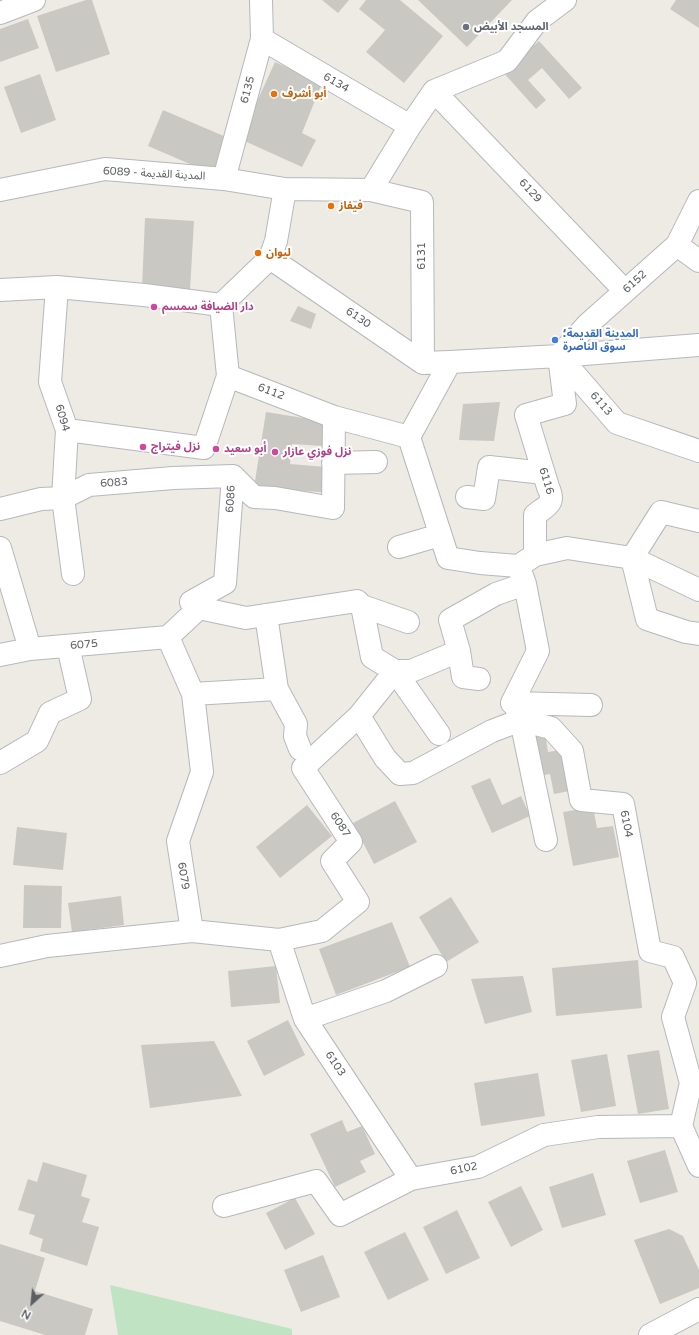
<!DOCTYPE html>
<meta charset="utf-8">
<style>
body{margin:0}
#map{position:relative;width:699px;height:1335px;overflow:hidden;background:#edebe3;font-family:"Varela Round",sans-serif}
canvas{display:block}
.north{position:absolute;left:12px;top:1283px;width:40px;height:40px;-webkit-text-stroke:3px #fff;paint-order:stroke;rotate:207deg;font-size:11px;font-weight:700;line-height:16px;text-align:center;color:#5b5e62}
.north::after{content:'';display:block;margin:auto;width:14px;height:18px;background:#5b5e62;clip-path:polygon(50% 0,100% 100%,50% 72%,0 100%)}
</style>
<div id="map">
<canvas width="699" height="1335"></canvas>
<div class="north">N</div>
</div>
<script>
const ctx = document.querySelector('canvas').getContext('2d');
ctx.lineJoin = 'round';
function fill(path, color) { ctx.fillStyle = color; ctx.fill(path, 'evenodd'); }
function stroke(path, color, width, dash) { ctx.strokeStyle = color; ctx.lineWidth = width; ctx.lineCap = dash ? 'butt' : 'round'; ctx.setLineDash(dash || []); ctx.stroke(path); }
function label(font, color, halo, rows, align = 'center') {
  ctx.font = font + ' "Varela Round","Noto Sans Arabic",sans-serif'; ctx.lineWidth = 4; ctx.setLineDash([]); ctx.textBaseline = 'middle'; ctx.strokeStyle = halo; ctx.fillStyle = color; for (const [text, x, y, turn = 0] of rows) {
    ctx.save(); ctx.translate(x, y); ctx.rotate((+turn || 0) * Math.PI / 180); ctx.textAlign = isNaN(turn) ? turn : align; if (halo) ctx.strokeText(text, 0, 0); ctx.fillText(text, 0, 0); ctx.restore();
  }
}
fill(new Path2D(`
 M110,1285L292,1329V1335H118Z`), '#c0e3c4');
fill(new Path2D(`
 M86,0H92L110,54L56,72L37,16Z
 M322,0H349L338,13Z
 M366,0H400L443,36L404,83L366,52L385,30L359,9Z
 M418,0H512L467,47Z
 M676,0H699V28L670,9Z
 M28,19L39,48L0,62V29Z
 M539,41L582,88L569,99L542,68L528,80L546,100L536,109L503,72Z
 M275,62L322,83L302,133L316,140L302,167L240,139Z
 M40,74L56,120L21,133L4,87Z
 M163,110L233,140L218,176L148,146Z
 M145,218L194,221L190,290L142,288Z
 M298,306L316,314L311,329L290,321Z
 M500,402L494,441L459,440L463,404Z
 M266,412L322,421L326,448L323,446L292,444L290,464L326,467L332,493L254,487Z
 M544,727L548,752L567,749L575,790L554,794L550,774L544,775L538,746L529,748L526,731Z
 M490,778L502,805L521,796L530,816L492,833L471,786Z
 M395,801L417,842L374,864L353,823Z
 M307,805L332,836L280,878L256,847Z
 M593,807L597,828L613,826L619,857L573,866L563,812Z
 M17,827L67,833L63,870L13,865Z
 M24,885L62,886L61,928H23Z
 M121,896L124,925L72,932L68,903Z
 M451,897L479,942L446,962L419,917Z
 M392,922L410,967L336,995L319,949Z
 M638,960L642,1008L556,1016L552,968Z
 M276,966L280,1003L231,1007L228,971Z
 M523,976L532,1012L485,1024L471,979Z
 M288,1020L305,1055L264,1076L247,1041Z
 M214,1041L242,1096L150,1108L141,1045Z
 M659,1050L669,1109L638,1114L627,1055Z
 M607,1054L616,1106L581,1112L571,1060Z
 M538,1073L545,1116L481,1126L474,1083Z
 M342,1120L347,1132L362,1126L375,1154L360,1161L366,1172L335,1187L310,1134Z
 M665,1150L678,1192L640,1203L627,1161Z
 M43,1162L87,1175L81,1196L90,1199L82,1222L99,1227L87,1266L40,1251L43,1239L29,1234L35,1215L18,1210L28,1179L37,1182Z
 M593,1173L606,1215L562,1228L549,1187Z
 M521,1186L543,1230L511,1247L488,1202Z
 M295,1198L315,1234L285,1250L266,1213Z
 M457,1210L480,1258L446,1274L423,1227Z
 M669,1229L683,1236L699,1270V1288L660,1304L634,1240Z
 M405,1232L429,1280L388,1300L364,1252Z
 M0,1244L45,1258L35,1291L93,1309L85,1335H45L0,1321Z
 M323,1255L340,1297L301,1312L284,1270Z`), '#cac8c2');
const minor = new Path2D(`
 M0,13L34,0
 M262,39L410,126
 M434,91L625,291
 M434,91L507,61L537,21L565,0
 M224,179L262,39L261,0
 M0,190L105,169L224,179L285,189L371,190L422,202L423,363
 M371,190L410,126L434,91
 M677,245L699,261
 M270,258L423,363L450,362L559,356L699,345
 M57,287L50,382L67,430L63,498L73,574
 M0,290L57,287L144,295L221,305
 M221,305L270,258L276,241L285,189
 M559,356L587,325L677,245L699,201
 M559,356L617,423L699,451
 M228,376L334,417L409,437
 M67,430L204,448L228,376L221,305
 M409,437L448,558L480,563L518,566
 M409,437L450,362
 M333,463L376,462
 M467,497L484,499L489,467L544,473
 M0,509L41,499L63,498L89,485L173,478L233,476
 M399,547L440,535
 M0,548L30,649
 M535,555V515C547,505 556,504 548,487L526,415L565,404L559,356
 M632,558L647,619L686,632L699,634
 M632,558L661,512L699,521
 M523,563L535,555L567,548L632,558L699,590
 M362,606L372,657L395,671L439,734
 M199,608L246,618L357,601L362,606L408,622
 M266,615L277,689L296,724L295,736L300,749
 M168,637L199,608L191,602L225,583L233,476L254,497L275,498L333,508L334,417
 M0,655L30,649L168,637
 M479,679L463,677L459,651L450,620L496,594L525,584
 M193,694L277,689
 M512,703L538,651L525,584L520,570
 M512,703L591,705
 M516,708L519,711L546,840
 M359,716L385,758L400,774L413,773L492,731L521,720L551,728L572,751L581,800L623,804L650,951L673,957L685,983L673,1017L691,1083L681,1126
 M0,763L37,741L50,713L80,699L68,646
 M192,931L279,940L322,931L358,902L332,861L351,842L303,768L359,716L395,671H411L459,651
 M279,940L305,1019L411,1179
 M0,956L47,946L192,931L178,841L202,772L193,694L168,637
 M305,1019L386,991L436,966
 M681,1126L699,1166
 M224,1206L316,1181L340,1215L411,1179L478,1167L544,1135L598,1127L681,1126
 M650,1335L699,1309`);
stroke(minor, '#b5b8bc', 24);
stroke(minor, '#fff', 22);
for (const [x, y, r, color] of [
 [466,27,4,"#6b7280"],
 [274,94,4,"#e8710a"],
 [331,206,4,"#e8710a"],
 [258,253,4,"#e8710a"],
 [154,307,4,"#d1479c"],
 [555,340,4,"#3f7fe0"],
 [143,447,4,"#d1479c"],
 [216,449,4,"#d1479c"],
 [275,452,4,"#d1479c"]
]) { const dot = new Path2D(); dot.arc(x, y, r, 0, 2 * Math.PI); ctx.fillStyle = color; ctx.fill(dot); stroke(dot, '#fff', 1.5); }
label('bold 11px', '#5b616d', '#fff', [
 ["المسجد الأبيض",474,27]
], 'left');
label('11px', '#5b5e62', '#fff', [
 ["6134",336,83,30],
 ["6135",248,90,-75],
 ["المدينة القديمة - 6089",154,174,3],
 ["6129",530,191,47],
 ["6131",422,256,-90],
 ["6152",635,282,-42],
 ["6130",358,318,34],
 ["6112",271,392,21],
 ["6113",601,404,49],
 ["6094",62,418,74],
 ["6116",546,481,73],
 ["6083",114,483,-5],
 ["6086",231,499,-86],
 ["6075",84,645,-5],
 ["6104",626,824,79],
 ["6087",340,825,57],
 ["6079",183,876,81],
 ["6103",335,1064,56],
 ["6102",464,1169,-12]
]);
label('bold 11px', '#c56008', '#fff', [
 ["أبو أشرف",282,94],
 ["فيفاز",339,206],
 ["ليوان",266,253]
], 'left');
label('bold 11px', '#b23c85', '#fff', [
 ["دار الضيافة سمسم",162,307],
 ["نزل فيتراج",151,447],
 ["أبو سعيد",224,449],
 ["نزل فوزي عازار",283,452]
], 'left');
label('bold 11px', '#366cbe', '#fff', [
 ["المدينة القديمة؛",563,334],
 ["سوق الناصرة",563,347]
], 'left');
</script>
